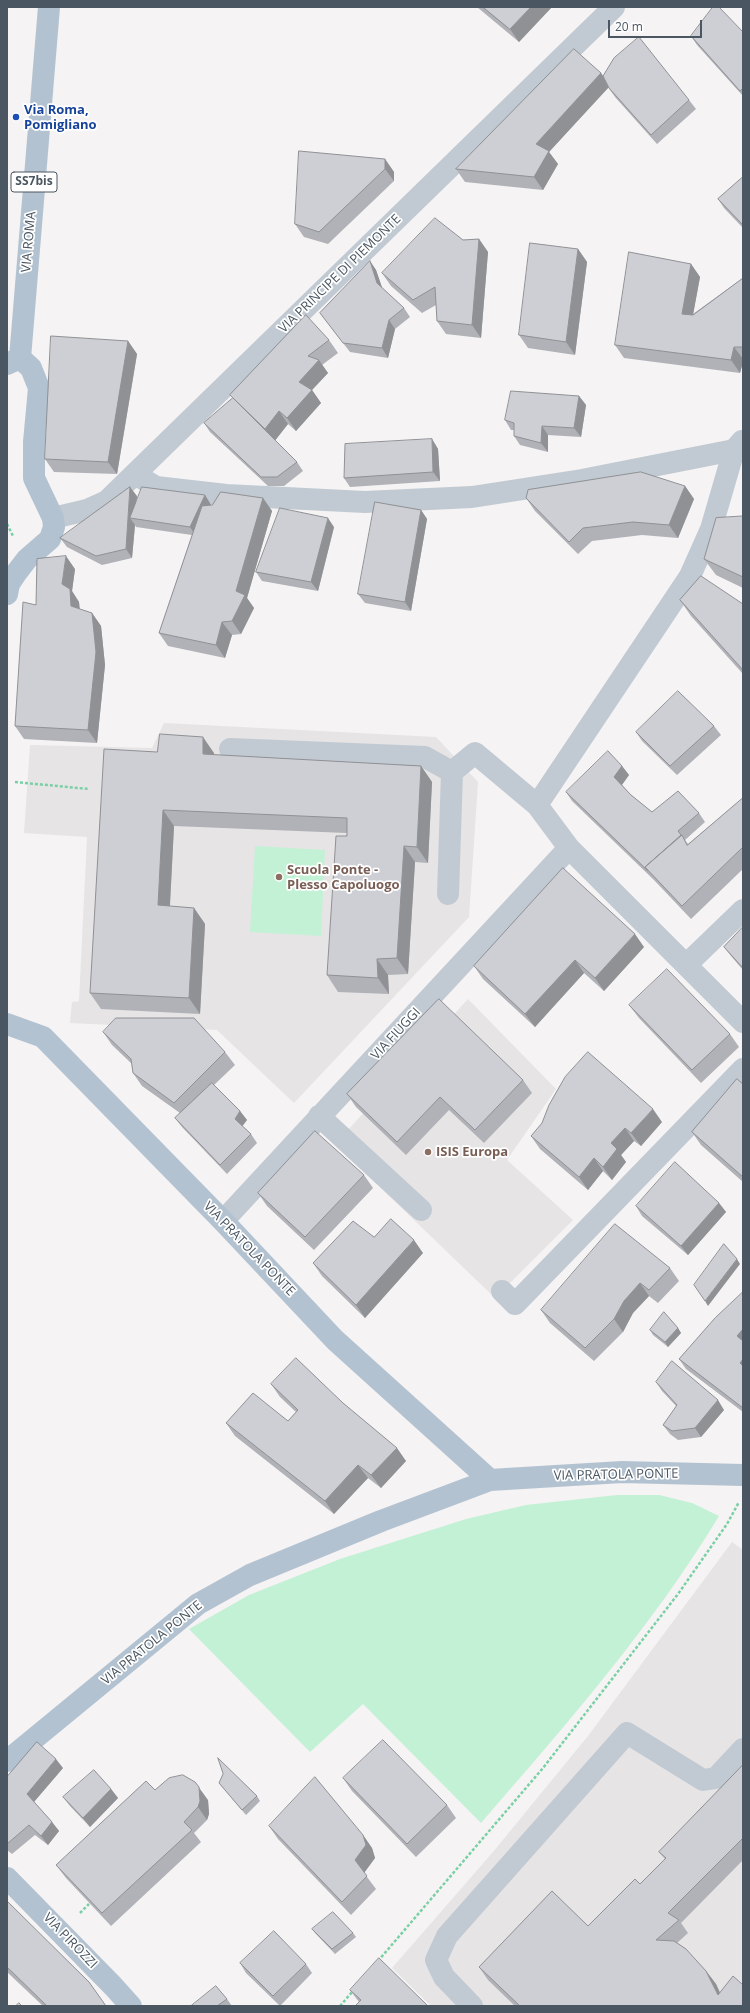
<!DOCTYPE html>
<style>
body{margin:0}
#map{position:relative;width:750px;height:2013px;overflow:hidden;background:#f5f3f3;font-family:"Open Sans",sans-serif}
canvas{display:block}
.frame{position:absolute;inset:0;border:8px solid #4a5661;pointer-events:none}
.scale{position:absolute;left:608px;top:20px;width:94px;height:18px;box-sizing:border-box;border:2px solid #4a5661;border-top:0;padding-left:5px;font-size:12px;line-height:14px;white-space:nowrap;color:#4a5661;-webkit-text-stroke:3px #fff;paint-order:stroke}
</style>
<div id="map">
<canvas width="750" height="2013"></canvas>
<div class="frame"></div>
<div class="scale">20 m</div>
</div>
<script>
const ctx = document.querySelector('canvas').getContext('2d');
ctx.lineJoin = 'round';
function fill(path, color) { ctx.fillStyle = color; ctx.fill(path, 'evenodd'); }
function stroke(path, color, width, dash) { ctx.strokeStyle = color; ctx.lineWidth = width; ctx.lineCap = dash ? 'butt' : 'round'; ctx.setLineDash(dash || []); ctx.stroke(path); }
function label(font, color, halo, rows, align = 'center') {
  ctx.font = font + ' "Open Sans",sans-serif'; ctx.lineWidth = 3.5; ctx.setLineDash([]); ctx.textBaseline = 'middle'; ctx.strokeStyle = halo; ctx.fillStyle = color; for (const [text, x, y, turn = 0] of rows) {
    ctx.save(); ctx.translate(x, y); ctx.rotate((+turn || 0) * Math.PI / 180); ctx.textAlign = isNaN(turn) ? turn : align; if (halo) ctx.strokeText(text, 0, 0); ctx.fillText(text, 0, 0); ctx.restore();
  }
}
fill(new Path2D(`
 M164,723L436,737L478,782L469,917L294,1103L217,1030L70,1023L72,1002L79,1001L87,837L24,833L30,745L152,748Z
 M468,999L556,1089L507,1160L573,1220L495,1298L335,1144Z
 M732,1542L743,1550V2006H431L392,1968L493,1852L588,1736Z`), '#e6e4e5');
fill(new Path2D(`
 M255,846L325,850L321,936L250,932Z
 M617,1495H659L692,1503L719,1516C652,1627 565,1726 481,1823L363,1704L310,1752L189,1629L249,1595L340,1559L466,1519L526,1505Z`), '#c3f1d5');
stroke(new Path2D(`
 M7,524L13,536
 M15,782L89,789
 M80,1913L89,1904
 M378,1961L543,1768L678,1594L727,1524L739,1502
 M340,2006L353,1991`), '#7ad0a6', 2.5, [3, 2]);
stroke(new Path2D(`
 M734,450L711,529L690,576L537,805L569,848L743,1022
 M135,474L156,487L226,495L365,502L472,497L582,480L734,450L742,441
 M53,518L87,510L107,501L614,7
 M230,749L425,757L452,772
 M448,894L452,772L475,753L537,805
 M686,965L743,910
 M319,1116L421,1210
 M223,1221L569,848
 M502,1291L515,1304L743,1069
 M472,2006L444,1977L436,1960L447,1936L627,1733L703,1780L716,1778L743,1749`), '#c1cad2', 22);
stroke(new Path2D(`
 M20,358L49,7
 M7,594L9,584L17,572L27,559L50,539L54,527L53,518L34,478V442L39,388L31,368L20,358L7,364
 M7,1024L43,1037L223,1221L335,1340L490,1480
 M7,1761L198,1604L250,1575L381,1521L490,1480L622,1472L743,1475
 M7,1878L113,1986L131,2006`), '#b3c2d1', 22);
fill(new Path2D(`
 M477,7H552L519,42Z
 M743,32V96L697,45L691,36Z
 M601,73L603,76L689,100L696,109L657,144L615,97L608,87L549,152L558,164L543,190L465,182L456,169Z
 M385,159L394,172V181L328,244L304,237L295,224Z
 M743,177V228L724,208L718,199Z
 M479,239L488,252L481,338L446,334L437,321L436,305L422,313L391,286L382,273L463,240Z
 M578,249L587,262L575,355L528,348L519,335Z
 M370,261L376,270L382,288L404,308L410,317L395,329L388,358L350,352L320,313Z
 M691,264L700,277L693,314L743,278V362L740,373L624,358L615,345Z
 M329,340L338,353L322,365L328,373L312,390L321,403L296,431L288,424L275,440L297,462L303,471L284,486H268L210,432L204,423L233,398L230,395Z
 M128,341L137,354L117,474L54,472L45,459Z
 M579,396L586,405L581,437L548,435V452L520,445L514,436V430H511L505,420Z
 M432,439L438,449L440,481L350,487L344,478Z
 M685,486L694,499L678,538L642,535L592,541L578,554L535,511L526,498Z
 M205,495L211,505L263,498L272,511L247,598L254,608L241,634L232,635L225,658L168,646L159,633L192,535L136,527L135,525L132,558L102,565L67,547L60,538L137,496L136,502Z
 M421,510L427,519L411,611L365,603L358,594Z
 M743,516V588L716,575L704,559Z
 M334,527L318,591L262,581L256,572Z
 M75,569L72,591L79,602L80,609L92,613L101,626L105,665L97,743L24,739L15,726L36,605Z
 M680,600L743,604V674L691,616Z
 M714,726L721,735L677,775L642,741L636,732Z
 M157,752L214,753V755L421,766L432,782L428,863L415,862L408,974L388,975L389,994L338,992L327,975L347,833L174,826L170,906L194,908L205,924L200,1014L101,1009L90,993Z
 M622,766L629,775L622,785L631,795L652,812L699,813L705,822L685,840L688,844L743,798V869L691,919L654,880L572,801L566,792Z
 M743,927V970L731,956L724,947Z
 M644,947L604,991L584,973L535,1027L483,979L474,966Z
 M629,1005L730,1034L739,1047L701,1083L639,1018Z
 M103,1032L225,1052L235,1065L214,1085L240,1111L247,1120L242,1126L251,1134L257,1143L227,1174L182,1127L175,1118L180,1113L142,1086L133,1073L132,1064L112,1045Z
 M523,1080L532,1093L484,1143L449,1110L406,1155L356,1107L347,1094Z
 M743,1084V1182L701,1145L692,1132Z
 M662,1122L641,1146L634,1141L621,1155L626,1162L612,1180L603,1171L588,1190L540,1149L531,1136Z
 M364,1175L373,1188L314,1250L267,1206L258,1193Z
 M719,1203L726,1212L688,1255L642,1216L636,1206Z
 M374,1237L423,1253L365,1318L322,1276L313,1263Z
 M670,1268L679,1281L658,1303L649,1296L633,1313L623,1332L594,1361L550,1323L541,1310Z
 M743,1292V1412L686,1369L679,1359Z
 M678,1328L681,1333L668,1347L653,1335L650,1330Z
 M656,1382L724,1410L701,1437L678,1440L670,1434L663,1425L677,1407L662,1391Z
 M271,1384L343,1403L406,1461L381,1488L368,1478L334,1514L235,1436L226,1423L288,1421L296,1412L280,1397Z
 M743,1765V1860L681,1923L688,1933L677,1943L706,1971L716,1984L720,1993L743,2006H515L488,1980L479,1967L588,1926L640,1884L665,1859L659,1852Z
 M63,1768L34,1802L52,1822L59,1831L48,1845L35,1835L12,1854L7,1850V1777Z
 M343,1778L447,1805L456,1818L416,1857L352,1791Z
 M219,1783L257,1796L260,1801L246,1815Z
 M111,1789L118,1798L90,1827L70,1806L63,1797Z
 M155,1790L208,1800L209,1814L207,1820L194,1833L201,1842L111,1926L66,1878L56,1865Z
 M269,1826L363,1835L372,1848L375,1858L364,1873L376,1889L351,1915L278,1839Z
 M7,1901L106,2006H43L7,1972Z
 M312,1929L353,1933L356,1937L335,1954L315,1933Z
 M240,1963L306,1964L312,1973L280,2006L246,1973Z
 M350,1990L428,2006L359,2002Z
 M227,1999L232,2006H191Z`), '#b0b2b7');
fill(new Path2D(`
 M531,7H552L519,42L510,29Z
 M601,73L610,86L549,152L558,164L543,190L534,177L536,144Z
 M385,159L394,172V181L385,169Z
 M479,239L488,252L481,338L472,325Z
 M578,249L587,262L575,355L566,342Z
 M370,261L376,270L384,293L377,283Z
 M691,264L700,277L691,326L682,314Z
 M389,320L395,329L388,358L382,348Z
 M128,341L137,354L117,474L108,462Z
 M734,347L743,359V362L740,373L731,360Z
 M319,360L328,373L312,390L321,403L296,431L287,418L299,382Z
 M579,396L586,405L581,437L574,428Z
 M279,411L288,424L274,442L265,429Z
 M542,426L548,435V452L541,443Z
 M432,439L438,449L440,481L433,472Z
 M685,486L694,499L678,538L669,525Z
 M130,487L137,496L135,519L130,518L135,525L132,558L126,549Z
 M205,495L211,505L196,536L190,527Z
 M263,498L272,511L247,598L254,608L241,634L232,621L236,591Z
 M421,510L427,519L411,611L405,602Z
 M328,518L334,527L318,591L311,582Z
 M66,556L75,569L72,591L79,602L80,619L71,606L62,584Z
 M92,613L101,626L105,665L97,743L88,730Z
 M222,622L232,635L225,658L216,645Z
 M203,737L214,753V770L203,754Z
 M421,766L432,782L428,863L417,847Z
 M622,766L629,775L621,786L614,777Z
 M163,810L174,826L169,921L158,905Z
 M404,846L415,862L408,974L397,958Z
 M194,908L205,924L200,1014L189,998Z
 M635,934L644,947L604,991L595,978Z
 M377,959L388,975L389,994L378,978Z
 M575,960L584,973L535,1027L525,1014Z
 M653,1109L662,1122L641,1146L631,1133Z
 M240,1111L247,1120L241,1128L235,1119Z
 M625,1128L634,1141L621,1155L626,1162L612,1180L603,1167L611,1143Z
 M594,1158L603,1171L588,1190L579,1177Z
 M719,1203L726,1212L688,1255L681,1246Z
 M414,1240L423,1253L365,1318L356,1305Z
 M737,1259L740,1264L708,1306L705,1301Z
 M640,1283L649,1296L633,1313L623,1332L614,1319L624,1301Z
 M678,1328L681,1333L668,1347L665,1342Z
 M743,1329V1345L737,1336Z
 M743,1359V1368L740,1363Z
 M718,1400L724,1410L701,1437L695,1428Z
 M397,1448L406,1461L381,1488L371,1475Z
 M358,1465L368,1478L334,1514L325,1501Z
 M56,1759L63,1768L33,1803L27,1794Z
 M195,1782L208,1800L209,1814L207,1820L198,1807Z
 M111,1789L118,1798L90,1827L83,1818Z
 M52,1822L59,1831L48,1845L41,1836Z
 M363,1835L372,1848L375,1858L364,1873L355,1860Z
 M706,1971L716,1984L726,2006L718,1995Z`), '#909195');
const building = new Path2D(`
 M483,7H531L510,29Z
 M713,7H719L743,32V88L740,91L691,36Z
 M639,37L689,100L651,135L609,88L603,76L614,58Z
 M574,49L601,73L536,144L549,151L534,177L456,169Z
 M299,151L385,159V169L319,232L295,224Z
 M743,177V225L718,199Z
 M435,218L463,240L479,239L472,325L437,321L435,287L413,300L382,273Z
 M530,243L578,249L566,342L519,335Z
 M629,252L691,264L682,314L693,315L743,278V347H734L731,360L615,345Z
 M370,261L377,283L404,308L389,320L382,348L343,343L320,313Z
 M306,315L329,340L308,356L319,360L299,382L312,390L287,418L279,411L265,429L230,395Z
 M51,336L128,341L108,462L45,459Z
 M511,391L579,396L574,428L542,426L541,443L514,436V423L505,420Z
 M233,398L297,462L277,477H261L204,423Z
 M432,439L433,472L344,478L345,444Z
 M641,472L685,486L669,525L633,522L583,528L569,542L526,498L528,490Z
 M130,487L126,549L96,556L60,538Z
 M142,487L205,495L190,527L130,518Z
 M221,492L263,498L236,591L245,595L232,621L222,622L216,645L159,633L202,506L212,505Z
 M375,502L421,510L405,602L358,594Z
 M280,508L328,518L311,582L256,572Z
 M742,516H743V577L704,559L716,518Z
 M66,556L62,584L70,589L71,606L92,613L96,652L88,730L15,726L23,602L36,605L37,559Z
 M701,576L743,604V670L680,600Z
 M678,691L714,726L670,766L636,732Z
 M160,734L203,737V754L421,766L417,847L404,846L397,958L377,959L378,978L327,975L336,836H347V818L163,810L158,905L194,908L189,998L90,993L104,749L157,752Z
 M608,751L622,766L614,777L631,795L652,812L678,791L699,813L678,831L681,835L645,867L648,871L566,792Z
 M743,798V847L682,906L645,867L682,835L687,845Z
 M563,868L635,934L595,978L575,960L525,1014L474,966Z
 M743,927V968L724,947Z
 M667,969L730,1034L692,1070L629,1005Z
 M439,999L523,1080L475,1130L440,1097L397,1142L347,1094Z
 M116,1018H194L225,1052L174,1103L133,1073L131,1059L103,1032Z
 M588,1052L653,1109L631,1133L625,1128L611,1143L617,1149L603,1167L594,1158L579,1177L531,1136L542,1123L549,1105L565,1077Z
 M737,1079L743,1084V1177L692,1132Z
 M212,1083L240,1111L235,1119L251,1134L220,1165L175,1118Z
 M315,1131L364,1175L305,1237L258,1193Z
 M675,1162L719,1203L681,1246L636,1206Z
 M391,1219L414,1240L356,1305L313,1263L353,1221L374,1237Z
 M615,1224L670,1268L649,1290L640,1283L624,1301L614,1319L585,1348L541,1310Z
 M724,1244L737,1259L705,1301L694,1285Z
 M743,1292V1329L737,1336L743,1341V1359L740,1363L743,1366V1408L679,1359L715,1318Z
 M664,1312L678,1328L665,1342L650,1330Z
 M296,1358L343,1403L397,1448L371,1475L358,1465L325,1501L226,1423L253,1393L288,1421L298,1410L271,1384Z
 M672,1361L718,1400L695,1428L672,1431L663,1425L677,1405L656,1382Z
 M383,1740L447,1805L407,1844L343,1778Z
 M37,1742L56,1759L27,1794L52,1822L41,1836L29,1825L7,1844V1777Z
 M218,1758L257,1796L242,1810L219,1783L223,1774Z
 M743,1765V1838L668,1913L679,1920L656,1940L674,1941L686,1949L706,1971L718,1995L733,1976L743,1985V2006H520L479,1967L552,1891L588,1926L635,1879L640,1884L666,1858L659,1852Z
 M94,1770L111,1789L83,1818L63,1797Z
 M183,1775L195,1782L199,1787L200,1801L198,1807L184,1822L192,1830L102,1913L56,1865L146,1781L155,1790L169,1778Z
 M315,1777L363,1835L366,1845L355,1860L367,1876L342,1902L269,1826Z
 M7,1901L89,1982L106,2006H47L7,1967Z
 M333,1912L353,1933L332,1949L312,1929Z
 M274,1931L306,1964L273,1996L240,1963Z
 M379,1958L428,2006H355L361,2000L350,1990Z
 M216,1986L227,1999L217,2006H191Z
 M19,2003L22,2006H16Z`);
fill(building, '#cdcfd5');
stroke(building, '#909195', 1);
for (const [x, y, r, color] of [
 [16,117,4,"#1a4fb4"],
 [279,877,4,"#8d6e63"],
 [428,1152,4,"#8d6e63"]
]) { const dot = new Path2D(); dot.arc(x, y, r, 0, 2 * Math.PI); ctx.fillStyle = color; ctx.fill(dot); stroke(dot, '#fff', 1.5); }
for (const [x, y, w] of [
 [34,182,46]
]) { const box = new Path2D(); box.roundRect(x - w / 2, y - 10, w, 20, 3); ctx.fillStyle = '#fff'; ctx.fill(box); stroke(box, '#4a5661', 1); }
label('bold 12px', '#4a5661', null, [
 ["SS7bis",34,182]
]);
label('bold 13px', '#164399', '#fff', [
 ["Via Roma,",24,110],
 ["Pomigliano",24,125]
], 'left');
label('13px', '#4a5661', '#fff', [
 ["VIA ROMA",29,242,-85],
 ["VIA PRINCIPE DI PIEMONTE",340,274,-44],
 ["VIA FIUGGI",396,1034,-47],
 ["VIA PRATOLA PONTE",249,1249,46],
 ["VIA PRATOLA PONTE",616,1475,-1],
 ["VIA PRATOLA PONTE",152,1643,-39],
 ["VIA PIROZZI",70,1941,46]
]);
label('bold 13px', '#785e54', '#fff', [
 ["Scuola Ponte -",287,870],
 ["Plesso Capoluogo",287,885],
 ["ISIS Europa",436,1152]
], 'left');
</script>
